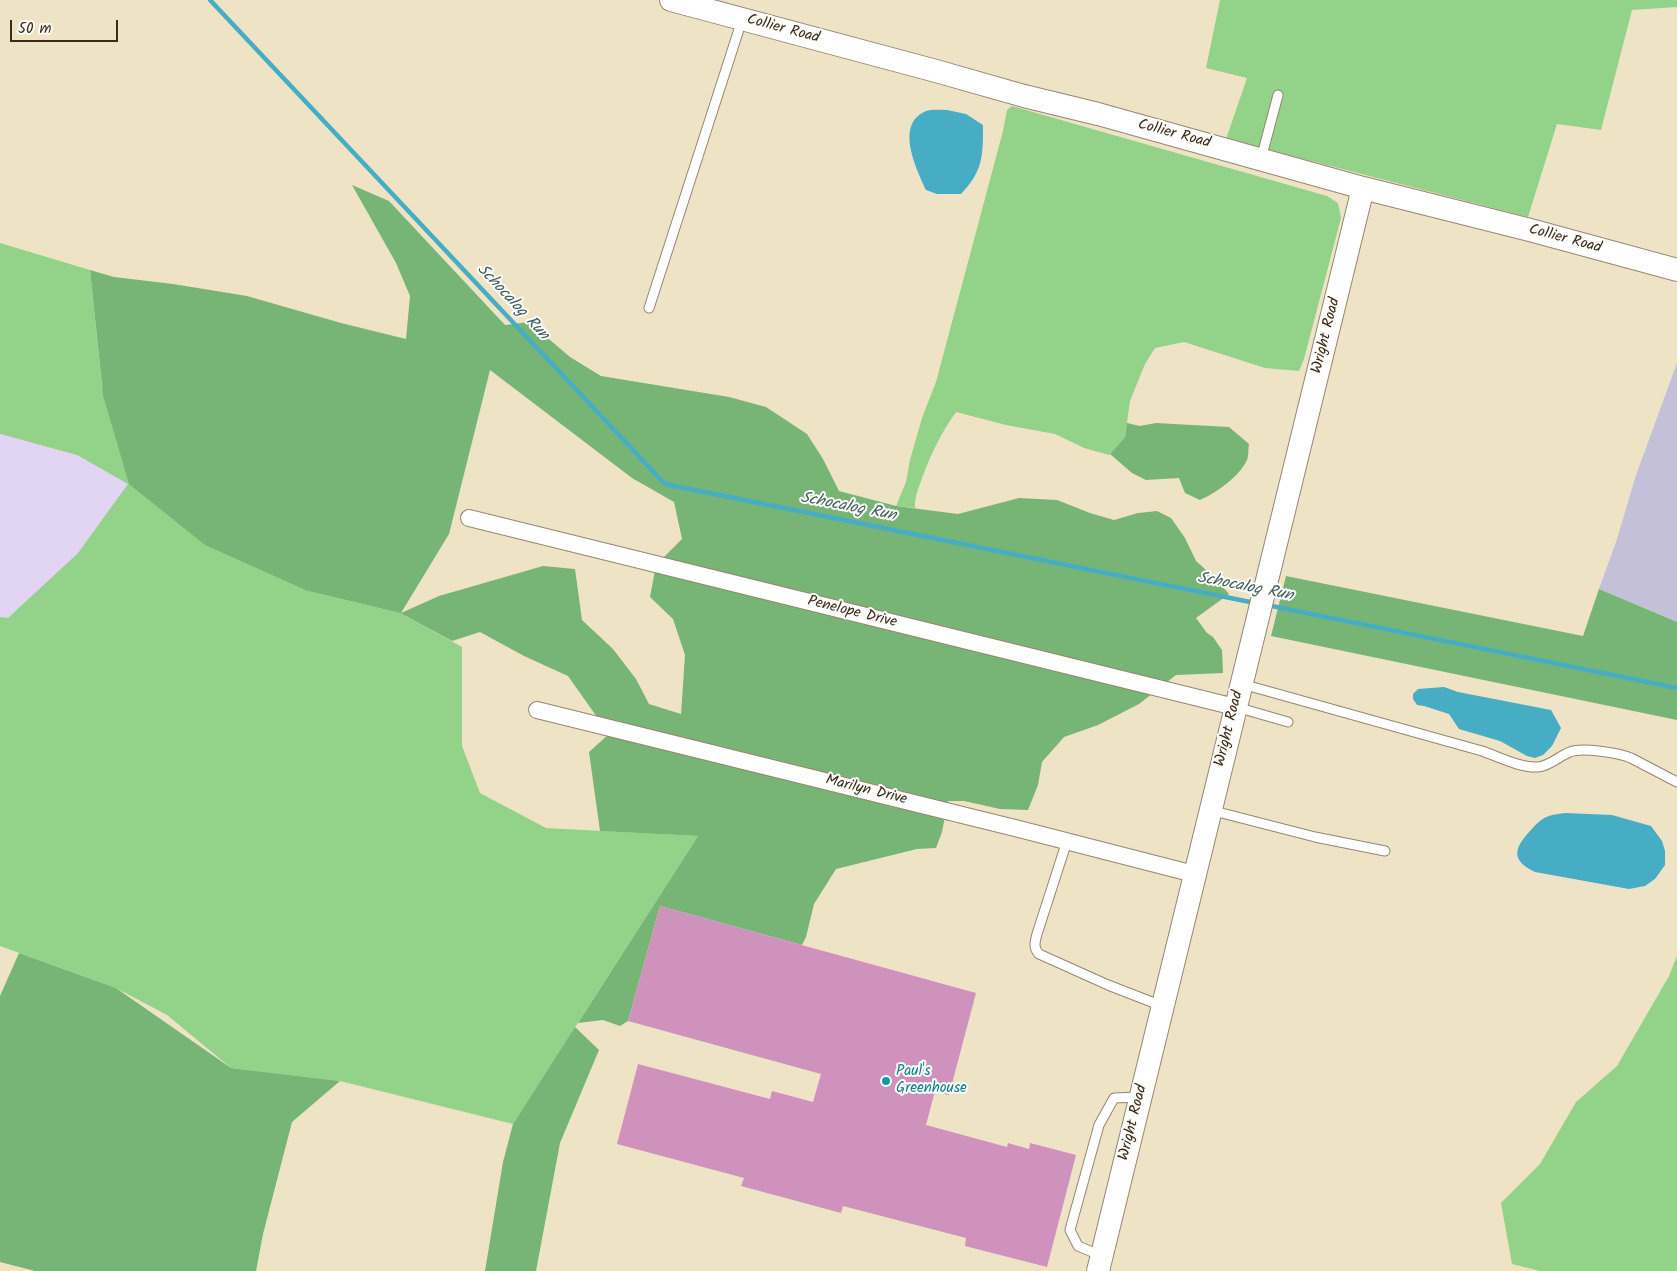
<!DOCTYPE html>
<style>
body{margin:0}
#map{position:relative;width:1677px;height:1271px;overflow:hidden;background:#efe3c5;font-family:Kalam,sans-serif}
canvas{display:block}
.scale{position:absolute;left:10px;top:20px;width:108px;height:22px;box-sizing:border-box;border:2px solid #3b2a1e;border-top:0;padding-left:6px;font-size:15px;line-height:18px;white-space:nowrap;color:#3b2a1e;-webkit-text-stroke:4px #fdfcf7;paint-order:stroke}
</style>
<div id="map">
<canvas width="1677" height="1271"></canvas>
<div class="scale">50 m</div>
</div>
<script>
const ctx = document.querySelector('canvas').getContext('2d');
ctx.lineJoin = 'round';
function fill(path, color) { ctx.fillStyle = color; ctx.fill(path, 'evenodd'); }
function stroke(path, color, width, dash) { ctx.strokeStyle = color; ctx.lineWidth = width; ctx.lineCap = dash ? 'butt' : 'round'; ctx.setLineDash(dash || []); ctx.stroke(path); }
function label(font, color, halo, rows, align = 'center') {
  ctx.font = font + ' Kalam,sans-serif'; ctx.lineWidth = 4; ctx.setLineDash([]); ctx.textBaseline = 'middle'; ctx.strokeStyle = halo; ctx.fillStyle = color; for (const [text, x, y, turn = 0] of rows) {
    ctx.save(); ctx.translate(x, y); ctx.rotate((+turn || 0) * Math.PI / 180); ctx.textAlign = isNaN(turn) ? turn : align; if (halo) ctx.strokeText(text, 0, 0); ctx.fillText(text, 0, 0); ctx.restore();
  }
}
fill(new Path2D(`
 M0,434L77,455L129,484L78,553L8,619L0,617Z`), '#e2d4f3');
fill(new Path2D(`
 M1677,363V622L1599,589L1617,539L1636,475Z`), '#c5c0da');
fill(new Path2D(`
 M1220,0H1677V7L1632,10L1601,130L1557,124L1528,217L1226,139L1247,78L1206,68Z
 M1012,106L1327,196L1338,203L1341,218L1304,359L1299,371L1265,368L1184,342L1155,348L1145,364L1130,401L1125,437L1109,455L1084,448L1055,434L1006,425L956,412C941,433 931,454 922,478C919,488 914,497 915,508L896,506L906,482L910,460L922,418L936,382L1003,131L1007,110Z
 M0,243L90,270L102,388L308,591L400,613L462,647V746L480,793L546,828L698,836L513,1124L340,1081L231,1068L167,1015L116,988L0,946V617L8,618L78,553L128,484L77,455L0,434Z
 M1677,956V1271H1540L1512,1264L1501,1203L1540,1164L1576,1102L1617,1066L1669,976Z`), '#93d389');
fill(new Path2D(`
 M352,185L389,201L505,325L529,322L570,357L601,376L729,397L766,407L807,434L823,459L839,491L896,506L958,514L1019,498L1057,500L1090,513L1114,520L1138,513L1157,511L1171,518L1185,538L1196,561L1215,578L1229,594L1196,618L1207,633L1213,637L1222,650L1223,673L1176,675L1139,704L1098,725L1064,737L1042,762L1038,785L1028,810L1000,809L964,801H948L942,832L936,848L917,849L836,869L814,904L806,937L802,945L660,906L628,1021L620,1026L603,1020L578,1023L698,836L600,831L589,752L609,734L568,676L524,656L480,632L452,641L400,613L308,591L205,545L129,484L103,395L90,270L114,277L173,284L247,296L341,323L406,339L410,296L396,263ZM490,370L632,478L674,502L682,539L656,565L650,597L673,619L685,655L681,714L649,704L636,679L613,649L582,620L575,569L543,566L439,596L401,613L449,534Z
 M1127,423L1140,426L1156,423L1229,427L1249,444C1248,449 1249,455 1247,460C1239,477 1216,493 1200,500L1185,493L1179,478L1146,480L1132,473L1110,454L1125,437Z
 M1286,576L1583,636L1599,589L1677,622V720L1271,636Z
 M19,953L116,988L231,1068L340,1081L292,1122L263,1234L256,1271H35L0,1262V996Z
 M575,1027L599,1050L560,1143L536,1271H485L503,1162L513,1124Z`), '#76b575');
fill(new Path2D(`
 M947,110L966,114L983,125C983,156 983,171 961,194H937L926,190C917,170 895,126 924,112C929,109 940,110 947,110Z
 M1444,687L1458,692L1551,710L1561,728L1552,746L1543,755L1535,758L1527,756L1500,741L1459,729L1449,714L1424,706L1417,705L1413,699V694L1418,689Z
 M1565,813L1612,815L1651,826L1662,841L1665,851V865L1655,879L1645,886L1629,889L1535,872C1510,860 1514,848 1531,830C1535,825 1542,818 1549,816C1554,814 1560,814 1565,813Z`), '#46adc5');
stroke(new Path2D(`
 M210,0L665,484L1255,603
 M1267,605L1677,688`), '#46adc5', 4.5);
fill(new Path2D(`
 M660,906L976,993L949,1095L935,1091L926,1125L1007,1147L1008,1143L1029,1149L1030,1143L1076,1155L1047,1267L965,1246L966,1238L843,1206L841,1213L741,1186L744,1178L617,1144L638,1064L770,1099L772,1091L813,1102L821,1074L628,1021Z`), '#cf92bc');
const lane = new Path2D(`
 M1261,159L1278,95
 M649,308L742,20
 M1242,684L1482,751C1499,757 1520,768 1538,767C1550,766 1559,756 1570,752C1582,747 1619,753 1631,758L1677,782
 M1236,707L1288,722
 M1210,810L1315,837L1385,851
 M1067,841L1037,934C1035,942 1033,948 1039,954L1108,985L1162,1006
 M1102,1256L1078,1246L1070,1230L1099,1125L1114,1098L1140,1097`);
const street = new Path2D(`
 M469,518L1235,707
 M537,710L1019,829L1194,874`);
const secondary = new Path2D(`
 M671,0L936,71L1024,96L1098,114L1363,188L1530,230L1677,270
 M1098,1271L1363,188`);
stroke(lane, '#958672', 11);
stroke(street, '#958672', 18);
stroke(secondary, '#958672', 24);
stroke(lane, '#fff', 9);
stroke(street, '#fff', 16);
stroke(secondary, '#fff', 22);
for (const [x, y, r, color] of [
 [886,1081,5,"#0f9aa8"]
]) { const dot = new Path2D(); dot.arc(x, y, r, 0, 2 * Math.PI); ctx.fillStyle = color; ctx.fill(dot); stroke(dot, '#fdfcf7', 2); }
label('15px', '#3b2a1e', '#fdfcf7', [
 ["Collier Road",783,30,15],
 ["Collier Road",1174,135,15],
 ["Collier Road",1565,240,15],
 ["Wright Road",1327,336,-76],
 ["Penelope Drive",852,613,14],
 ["Wright Road",1230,729,-76],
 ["Marilyn Drive",866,791,14],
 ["Wright Road",1134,1123,-76]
]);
label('15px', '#0d838f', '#fdfcf7', [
 ["Paul's",896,1072],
 ["Greenhouse",896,1089]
], 'left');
label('italic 16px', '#3f5e61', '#fdfcf7', [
 ["Schocalog Run",512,303,47],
 ["Schocalog Run",848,508,11],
 ["Schocalog Run",1245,588,11]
]);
</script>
